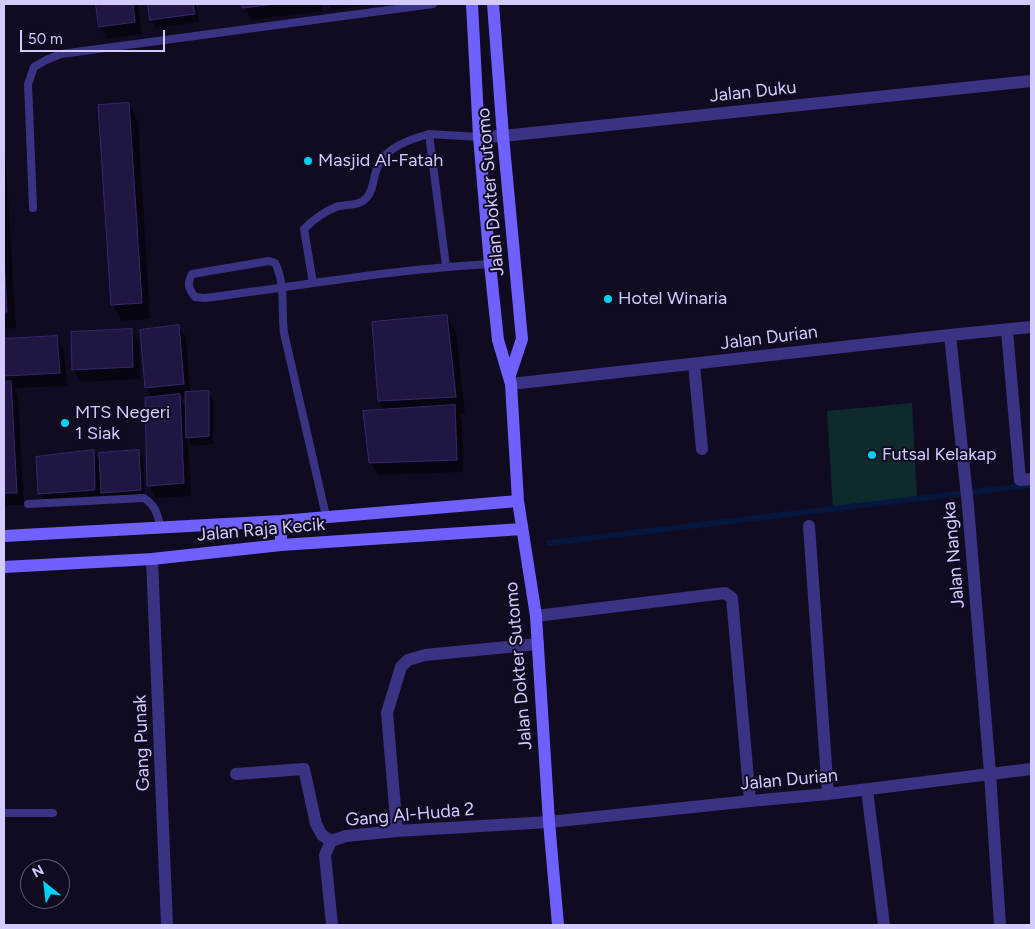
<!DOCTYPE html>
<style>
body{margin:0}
#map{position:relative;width:1035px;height:929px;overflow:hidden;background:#100b20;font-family:Figtree,sans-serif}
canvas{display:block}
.frame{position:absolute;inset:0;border:5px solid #d3caff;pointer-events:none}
.north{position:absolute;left:20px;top:859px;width:50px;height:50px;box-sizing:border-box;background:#100b20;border:1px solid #5e5779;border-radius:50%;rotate:331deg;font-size:14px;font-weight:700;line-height:20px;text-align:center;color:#d3caff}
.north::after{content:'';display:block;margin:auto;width:18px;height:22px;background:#00d0f5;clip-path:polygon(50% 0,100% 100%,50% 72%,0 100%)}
.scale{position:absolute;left:20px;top:30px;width:145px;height:22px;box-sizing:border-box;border:2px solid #d3caff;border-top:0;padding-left:6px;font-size:15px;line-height:18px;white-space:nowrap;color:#d3caff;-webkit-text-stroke:4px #100b20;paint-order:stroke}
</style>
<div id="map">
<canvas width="1035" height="929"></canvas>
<div class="frame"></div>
<div class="north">N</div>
<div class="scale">50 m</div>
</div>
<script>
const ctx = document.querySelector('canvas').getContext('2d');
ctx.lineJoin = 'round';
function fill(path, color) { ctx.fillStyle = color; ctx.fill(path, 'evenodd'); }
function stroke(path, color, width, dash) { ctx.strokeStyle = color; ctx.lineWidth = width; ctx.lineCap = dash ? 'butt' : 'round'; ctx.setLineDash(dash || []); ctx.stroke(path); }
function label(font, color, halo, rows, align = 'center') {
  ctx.font = font + ' Figtree,sans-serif'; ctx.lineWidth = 4; ctx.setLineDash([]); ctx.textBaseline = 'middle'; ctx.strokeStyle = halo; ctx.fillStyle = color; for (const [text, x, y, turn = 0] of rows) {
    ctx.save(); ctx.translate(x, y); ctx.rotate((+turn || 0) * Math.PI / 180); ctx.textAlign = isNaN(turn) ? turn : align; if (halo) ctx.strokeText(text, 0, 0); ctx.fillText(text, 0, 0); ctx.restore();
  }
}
fill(new Path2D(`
 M912,403L917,498L833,508L827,411Z`), '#0e2a2b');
fill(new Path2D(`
 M97,4H138L142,34L107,39L100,26Z
 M149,4H196L199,22L156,28L151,20Z
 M244,4H322L323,11L251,20Z
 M329,4H367V5L332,10Z
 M129,104L138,121L150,319L122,321L112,304Z
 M4,132L16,328L4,329Z
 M447,316L456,332L465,414H459L462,419L463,472L378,475L370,462L385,411L379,401Z
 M178,326L186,338L190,393L209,392L213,401V444L192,446L188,438L191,496L156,498L149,485L153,398L146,387ZM186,397L187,408L180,398Z
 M131,330L139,343L140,379L81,382L73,370Z
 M56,337L64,350L67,386L14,388L18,395L24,505H4V341Z
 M94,451L101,464L139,451L143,459L145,498L107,501L102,491V502L47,506L39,493Z`), '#0007');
stroke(new Path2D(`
 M549,543L1031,485`), '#06173f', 5.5);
const building = new Path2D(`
 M96,4H133L135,22L99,27Z
 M148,4H193L195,14L150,20Z
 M242,4H275L243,8Z
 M129,103L142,303L111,305L98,105Z
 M4,258L7,312H4Z
 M447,315L456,397L378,401L372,322Z
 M179,325L184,384L145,388L140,330Z
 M132,329L133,367L72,370L71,332Z
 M57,336L60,373L4,376V339Z
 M11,381L17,493H4V382Z
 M209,391V436L186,438L185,392Z
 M180,394L184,483L147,486L145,398Z
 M455,405L457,460L369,463L363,411Z
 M94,450L95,490L38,494L36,457Z
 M139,450L141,490L101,493L99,453Z`);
fill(building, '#211642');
stroke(building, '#392670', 1);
stroke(new Path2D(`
 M33,208L28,84L34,67L46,60L61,54L433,4
 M446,266L429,134L479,137
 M313,283L304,229C314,219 323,212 336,207C344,204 356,206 363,201C375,192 372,178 378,166C386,147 411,139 429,134
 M28,504L144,498C156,506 157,514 161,528
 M326,516L284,333C281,310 286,284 275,263L269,261L192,274C187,284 188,288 195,297L205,298C300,286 394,269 490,264
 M4,813H53`), '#3a3383', 8);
stroke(new Path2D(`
 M479,137L503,136L1031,81
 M1007,331L1020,480L1031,479
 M950,335L968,506L990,773L1000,925
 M694,364L702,449
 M511,384L950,335L1031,327
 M809,526L828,794
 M152,559L167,925
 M536,616L725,593L732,598L750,801
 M236,774L304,769L316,824L322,835L331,841
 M867,790L884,925
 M397,831L387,713L401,667L408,660L425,655L538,644
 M332,925L325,855L331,841L346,836L397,831L549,822L750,801L828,794L1031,769`), '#3a3383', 12);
stroke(new Path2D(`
 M472,4L479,137L490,264L498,340L511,384L518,501L536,616L549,822L558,925
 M493,4L503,136L522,339L510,375
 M281,521V545
 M4,536L281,521L518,501
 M4,567L152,559L281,545L522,529`), '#6e61ff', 12);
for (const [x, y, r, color] of [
 [308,161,5,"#00d0f5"],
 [608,299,5,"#00d0f5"],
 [65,423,5,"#00d0f5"],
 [872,455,5,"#00d0f5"]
]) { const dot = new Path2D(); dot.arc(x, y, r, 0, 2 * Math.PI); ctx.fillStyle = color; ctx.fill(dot); stroke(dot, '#100b20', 2); }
label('18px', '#d3caff', '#100b20', [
 ["Jalan Duku",753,92,-6],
 ["Jalan Dokter Sutomo",491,192,-95],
 ["Jalan Durian",769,338,-7],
 ["Jalan Raja Kecik",261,530,-5],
 ["Jalan Nangka",954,555,-95],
 ["Jalan Dokter Sutomo",519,666,-95],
 ["Gang Punak",142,743,-92],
 ["Jalan Durian",789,780,-5],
 ["Gang Al-Huda 2",410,815,-5]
]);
label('18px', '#d3caff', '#100b20', [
 ["Masjid Al-Fatah",318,161],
 ["Hotel Winaria",618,299],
 ["MTS Negeri",75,413],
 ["1 Siak",75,434],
 ["Futsal Kelakap",882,455]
], 'left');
</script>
